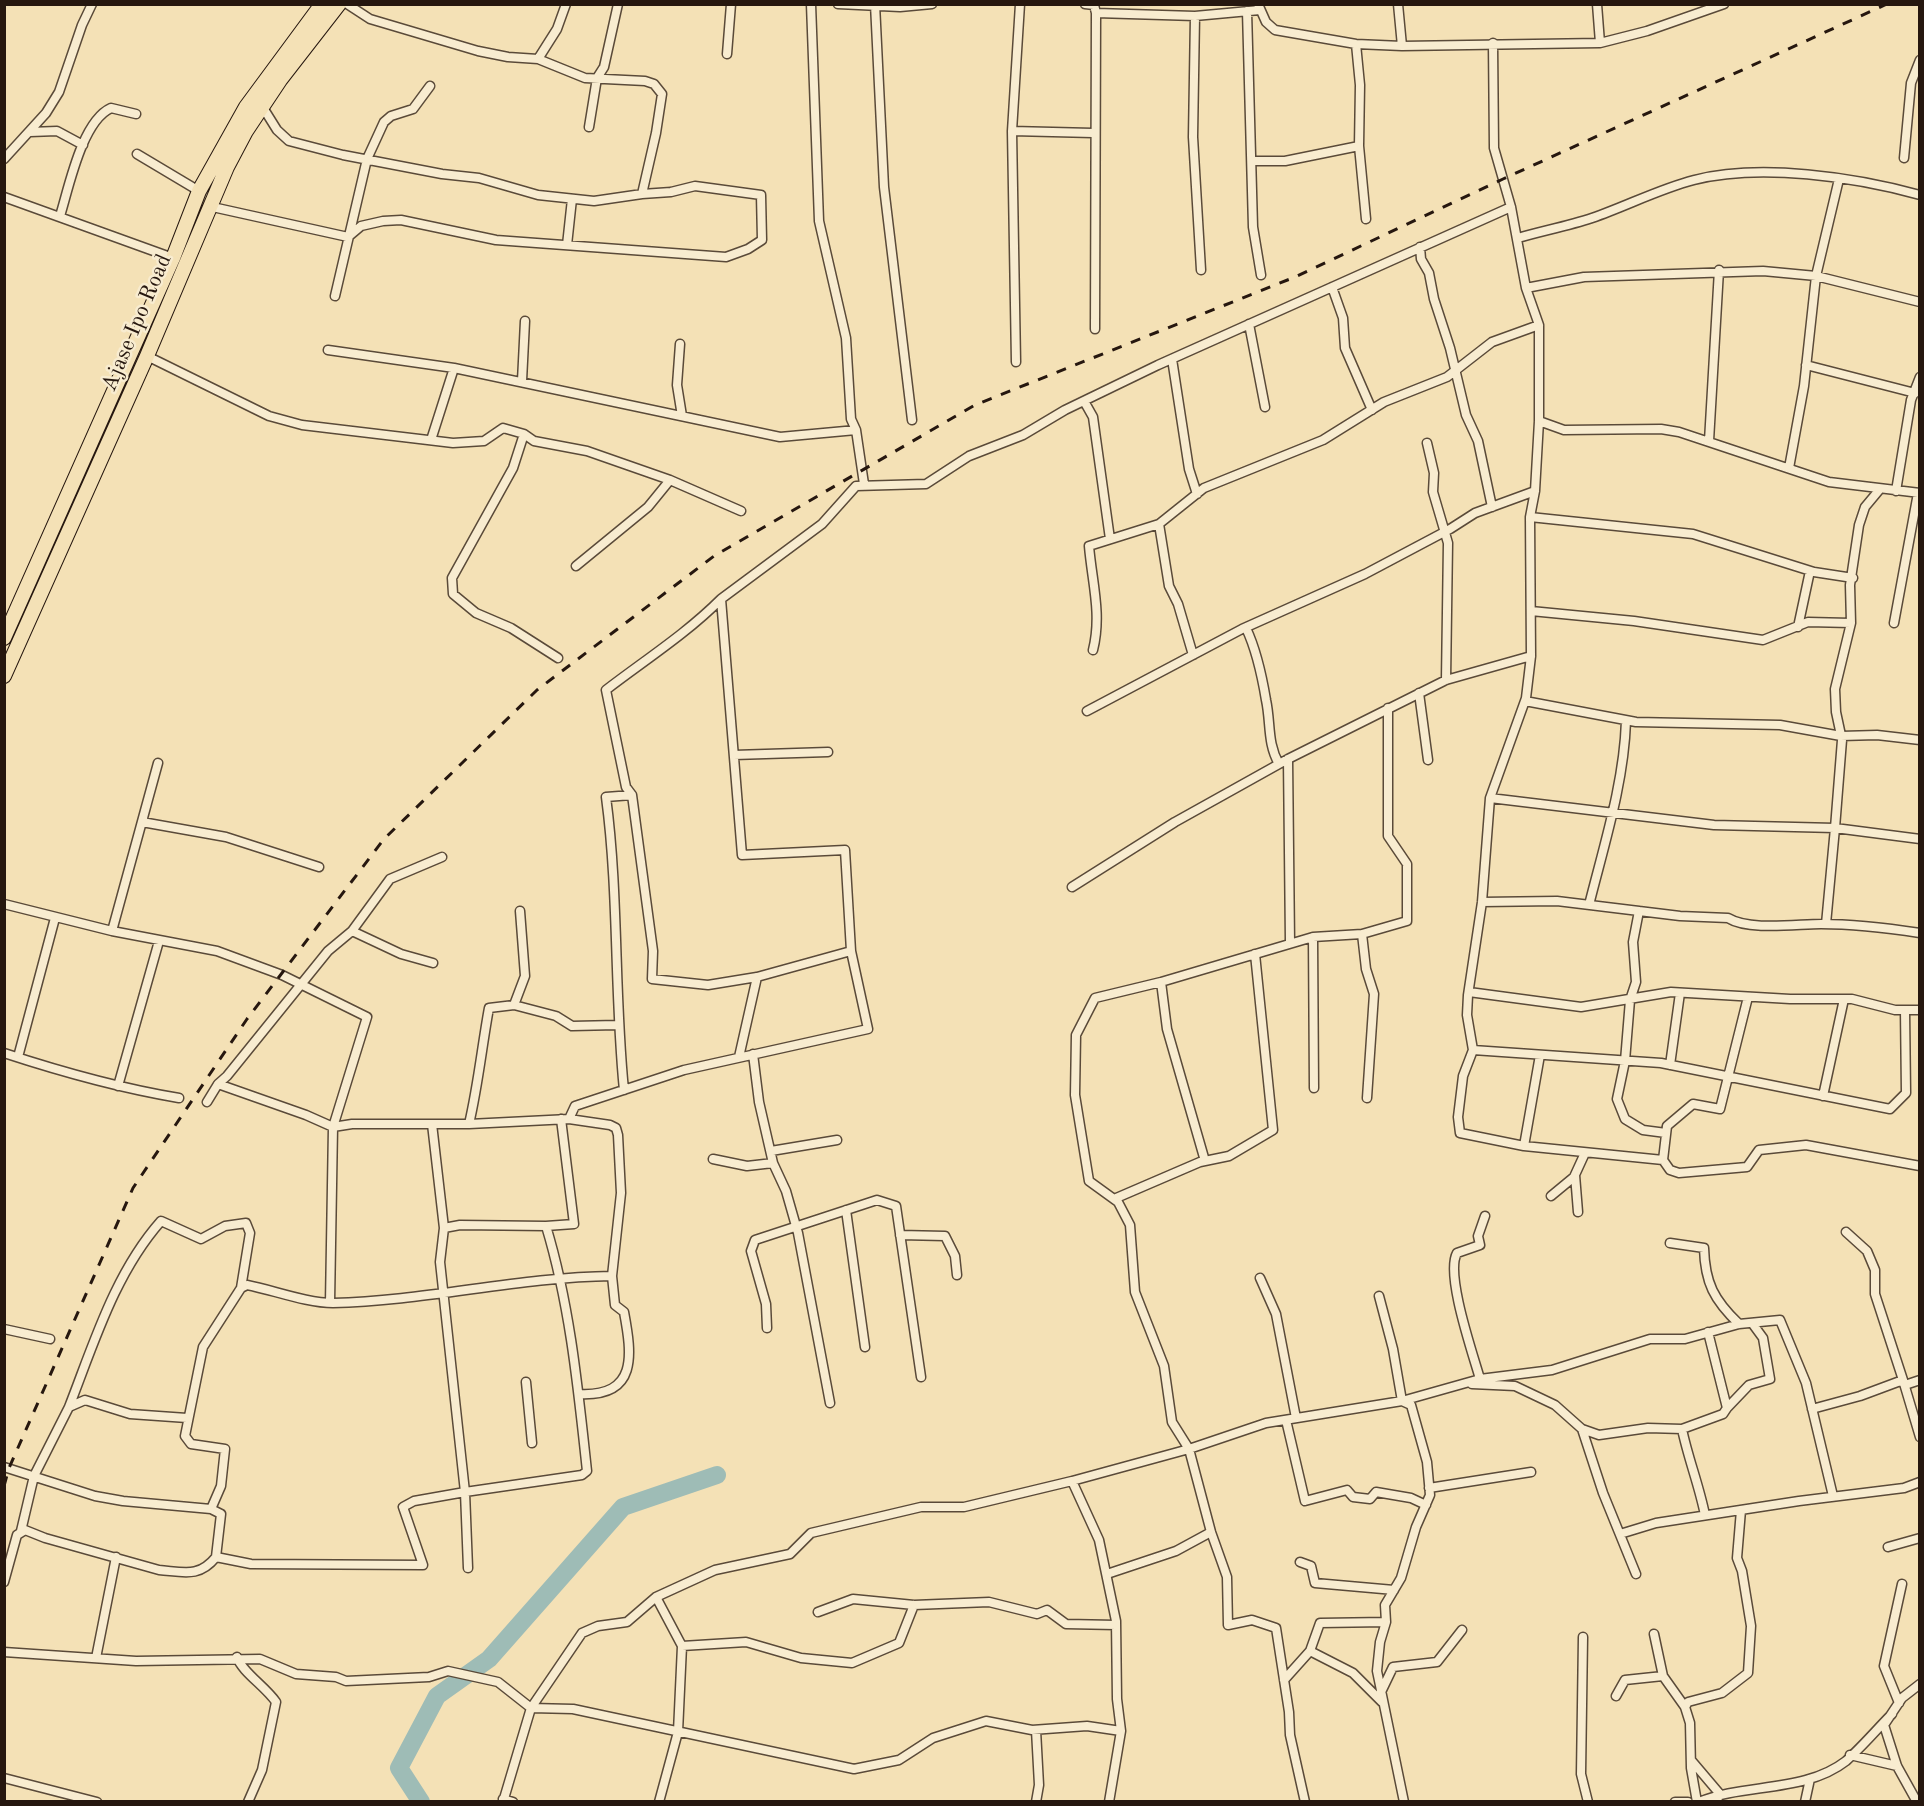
<!DOCTYPE html>
<style>
body{margin:0}
#map{position:relative;width:1924px;height:1806px;overflow:hidden;background:#f4e1b6;font-family:"Old Standard TT",serif}
canvas{display:block}
.frame{position:absolute;inset:0;border:6px solid #26170f;pointer-events:none}
</style>
<div id="map">
<canvas width="1924" height="1806"></canvas>
<div class="frame"></div>
</div>
<script>
const ctx = document.querySelector('canvas').getContext('2d');
ctx.lineJoin = 'round';
function stroke(path, color, width, dash) { ctx.strokeStyle = color; ctx.lineWidth = width; ctx.lineCap = dash ? 'butt' : 'round'; ctx.setLineDash(dash || []); ctx.stroke(path); }
function label(font, color, halo, rows, align = 'center') {
  ctx.font = font + ' "Old Standard TT",serif'; ctx.lineWidth = 5; ctx.setLineDash([]); ctx.textBaseline = 'middle'; ctx.strokeStyle = halo; ctx.fillStyle = color; for (const [text, x, y, turn = 0] of rows) {
    ctx.save(); ctx.translate(x, y); ctx.rotate((+turn || 0) * Math.PI / 180); ctx.textAlign = isNaN(turn) ? turn : align; if (halo) ctx.strokeText(text, 0, 0); ctx.fillText(text, 0, 0); ctx.restore();
  }
}
stroke(new Path2D(`
 M421,1802L399,1768L437,1696L489,1659L623,1507L717,1475`), '#9ebcb6', 18);
const minor = new Path2D(`
 M811,4L819,221L846,338L851,419L856,430L864,484
 M838,4L900,7L932,4
 M875,4L884,187L912,420
 M1085,4L1094,5L1096,13L1195,16L1260,10
 M1258,4L1266,22L1275,30L1356,44L1402,46L1600,43L1647,31L1724,4
 M1398,4L1402,46
 M1597,4L1600,43
 M1247,11L1253,227L1261,275
 M1195,16L1193,137L1201,270
 M1493,43L1494,148L1511,207L1526,288L1539,325V421L1535,491L1530,517L1531,656L1526,698L1490,798L1482,902L1468,995L1467,1015L1473,1050L1463,1076L1458,1117L1460,1133L1524,1146L1663,1160
 M1356,44L1360,85L1359,146L1366,219
 M727,54L731,4
 M538,59L557,29L566,4
 M262,106L277,130L289,141L343,155L442,174L479,178L538,195L594,201L642,194L656,133L662,94L654,84L645,81L585,78L538,59L508,57L478,51L370,19L347,4
 M589,127L597,78L604,67L618,4
 M1012,131L1093,133
 M30,132L57,131L83,145
 M137,154L199,191
 M1904,158L1911,83L1920,60
 M4,159L46,113L59,92L82,25L92,4
 M1252,161H1285L1359,146
 M4,197L173,258
 M208,206L348,237L361,226L383,221L401,220L496,240L726,257L748,249L762,240L761,195L695,186L671,192L642,194
 M60,216C69,187 82,121 111,108L136,114
 M1518,238C1542,231 1568,226 1592,218C1627,206 1659,189 1694,180C1760,163 1855,177 1920,195
 M567,245L572,199
 M1420,247L1421,259L1429,273L1434,299L1450,348L1466,415L1478,441L1492,507
 M1332,287L1343,318L1345,348L1372,410
 M1526,288L1584,277L1763,271L1816,276L1920,302
 M335,296L367,159L384,122L391,116L413,109L430,86
 M1249,324L1265,407
 M1095,329L1096,13
 M680,344L677,385L682,416
 M328,350L454,368
 M147,356L269,416L302,425L453,443L484,441L503,428L524,434L534,441L587,451L670,480L741,511
 M1172,359L1189,469L1197,494
 M1016,362L1012,131L1020,4
 M1806,365L1915,393
 M522,381L525,321
 M1084,401L1093,417L1110,539
 M1539,421L1564,430L1661,429L1679,432L1829,482L1920,493
 M524,434L513,468L452,578L453,594L476,613L511,628L558,658
 M431,440L454,368L780,437L856,430
 M1709,441L1719,270
 M1427,443L1434,473L1433,492L1448,543L1446,680
 M1789,468L1804,386L1816,276L1839,179
 M1880,489L1865,507L1859,525L1850,585L1851,623L1835,689L1836,712L1842,740L1835,828L1920,839
 M1896,491L1911,400L1920,377
 M1530,517L1693,534L1814,572L1853,578
 M1159,524L1169,586L1178,604L1193,655
 M576,566L648,507L670,480
 M721,599C686,634 645,660 606,690L626,787L632,795L653,951L652,979L708,985L757,977L851,951L845,850L742,855L721,599L822,524L856,486L926,484L969,456L1023,435L1065,410L1158,365L1511,207
 M1531,611L1634,621L1763,640L1808,622L1851,623
 M1894,623L1918,493
 M1798,627L1810,571
 M1246,628C1256,649 1262,676 1266,700C1271,723 1267,743 1279,764
 M1093,650C1102,614 1092,582 1089,546L1159,524L1204,488L1323,440L1384,402L1447,377L1492,342L1539,325
 M1419,693L1428,760
 M1525,701L1636,722L1780,725L1841,736L1877,735L1920,740
 M1087,711L1242,629L1365,574L1450,529L1475,513L1535,491
 M734,755L828,752
 M1288,759L1290,943
 M1490,798L1714,825L1835,828L1826,924
 M142,822L226,837L319,867
 M1072,887L1175,822L1288,759L1446,680L1531,656
 M1482,902L1557,901L1680,916L1728,918C1749,931 1797,924 1821,924C1854,924 1887,928 1920,933
 M4,904L112,931L217,951L282,975L367,1017L333,1127L330,1303
 M1589,905C1604,845 1624,783 1626,721
 M1639,911L1633,942L1636,982L1630,1000L1625,1061L1617,1099L1625,1119L1643,1130L1666,1133
 M112,931L158,763
 M352,931L390,879L442,857
 M1362,934L1366,969L1374,994L1367,1098
 M1313,937L1314,1088
 M433,963L401,954L352,931L328,951L227,1076L218,1084L306,1115L333,1127L352,1124H469L569,1119L575,1106L684,1070L868,1029L851,951
 M1161,982L1167,1029L1205,1161
 M1469,992L1581,1007L1671,992L1790,999H1852L1895,1010H1920
 M1748,997L1720,1109L1693,1104L1667,1126L1663,1160L1670,1170L1679,1173L1747,1167L1759,1150L1806,1145L1920,1166
 M514,1005L556,1016L572,1026L617,1025
 M1473,1050L1661,1063L1890,1109L1906,1093L1905,1010
 M4,1053C62,1072 119,1088 179,1098
 M753,1054L759,1102L773,1163L786,1191L798,1233L830,1403
 M18,1057L55,918
 M739,1057L757,977
 M1670,1065L1680,993
 M118,1086L159,941
 M624,1090C614,992 619,894 606,797L632,795
 M1823,1096L1844,999
 M207,1102L218,1084
 M569,1119L610,1125L616,1128L618,1135L621,1193L612,1276L615,1305L624,1312C632,1355 638,1397 579,1394
 M432,1124L444,1228L440,1262L465,1492L582,1475L587,1471C578,1388 570,1305 546,1226L460,1225L444,1228
 M469,1124C478,1086 482,1046 489,1008L514,1005L525,976L520,911
 M1524,1146L1540,1055
 M771,1151L837,1140
 M713,1159L747,1166L773,1163
 M1575,1175L1578,1212
 M1551,1196L1574,1177L1585,1153
 M1114,1199L1200,1162L1229,1156L1273,1130L1255,954
 M846,1210L865,1347
 M546,1226L574,1224L561,1119
 M1846,1232L1867,1251L1875,1270V1294L1903,1380
 M900,1235L945,1236L955,1256L957,1275
 M1670,1243L1704,1248C1705,1283 1714,1300 1739,1324
 M1260,1278L1276,1314L1296,1418
 M1379,1296L1393,1349L1402,1401L1411,1405L1427,1462L1430,1495L1416,1527L1401,1578L1385,1605L1386,1622L1380,1642L1377,1671L1404,1802
 M767,1328L766,1304L751,1251L755,1240L877,1200L896,1206L921,1377
 M4,1329L50,1339
 M1480,1379L1552,1370L1650,1339H1685L1739,1324L1780,1320L1806,1383L1833,1496
 M526,1382L532,1443
 M1472,1384L1515,1386L1555,1405L1582,1429L1603,1493L1636,1574
 M1905,1385L1920,1380
 M69,1407C94,1343 115,1273 161,1221L201,1239L225,1226L246,1223L250,1233L241,1288
 M1727,1408L1749,1385L1770,1379L1763,1338L1752,1323
 M1812,1409L1860,1396L1903,1380L1920,1437
 M1286,1420L1305,1501L1347,1490L1353,1497L1370,1499L1376,1492L1411,1498L1426,1505
 M1582,1429L1599,1435L1648,1428L1682,1429L1723,1414L1727,1408L1708,1332
 M1682,1429C1688,1458 1699,1485 1705,1515
 M4,1467L95,1496L123,1501L211,1509L221,1486L225,1449L191,1444L185,1436L203,1347L241,1288L247,1285C273,1290 307,1303 333,1303C426,1301 519,1277 612,1276
 M1072,1481L1189,1449L1266,1423L1402,1401L1480,1379C1473,1354 1445,1274 1457,1253L1480,1245L1478,1236L1485,1216
 M1429,1488L1531,1472
 M211,1509L221,1514L216,1557
 M21,1531L34,1476L69,1407L85,1400L130,1414L187,1418
 M1620,1534L1656,1523L1799,1501L1904,1488L1920,1482
 M1888,1547L1920,1538
 M1300,1562L1311,1566L1315,1583L1394,1590
 M1107,1574L1176,1551L1211,1532
 M4,1582L17,1535L25,1530L45,1538L159,1570C184,1572 199,1578 216,1557L251,1564L423,1565L403,1507L414,1501L465,1492L468,1568
 M656,1597L682,1646L678,1732L659,1802
 M818,1612L853,1599L914,1605L989,1602L1037,1614L1047,1610L1066,1624L1116,1625
 M1654,1634L1663,1676L1685,1707L1690,1723L1691,1768L1697,1802
 M1583,1637L1581,1774L1588,1802
 M682,1646L746,1642L801,1658L852,1663L899,1643L914,1605
 M1310,1651L1353,1673L1382,1702
 M4,1652L136,1661L260,1659L296,1674L336,1677L346,1681L429,1677L448,1671L498,1682L531,1708L573,1709L854,1769L899,1760L933,1738L986,1721L1032,1730L1087,1726L1121,1731
 M237,1657C241,1671 266,1687 276,1702L262,1770L248,1802
 M96,1658L116,1557
 M1284,1680L1310,1651L1320,1623L1386,1622
 M1381,1692L1393,1667L1437,1662L1462,1630
 M1616,1696L1625,1680L1663,1676
 M1899,1703L1884,1666L1902,1584
 M1685,1707L1688,1702L1722,1693L1748,1673L1751,1626L1742,1571L1737,1558L1741,1510
 M1036,1730L1039,1785L1036,1802
 M1850,1755L1897,1766
 M1691,1760L1719,1793L1717,1802
 M4,1778L97,1802
 M503,1799L513,1802
 M503,1802L531,1708L582,1633L598,1626L627,1622L656,1597L715,1570L790,1554L811,1533L921,1507H964L1072,1481L1099,1540L1116,1621L1117,1699L1121,1731L1109,1802
 M1305,1802L1290,1735L1289,1712L1276,1628L1252,1620L1228,1625L1227,1577L1211,1532L1189,1449L1172,1422L1164,1366L1135,1292L1130,1225L1118,1202L1089,1181L1075,1095L1076,1035L1095,998L1161,982L1313,937L1362,934L1407,921V864L1388,836V708
 M1675,1802H1688
 M1699,1802C1744,1783 1805,1793 1846,1761C1862,1747 1877,1729 1892,1714
 M1805,1802L1810,1779
 M1917,1802L1897,1766L1884,1725L1902,1698L1920,1684`);
const trunk = new Path2D(`
 M4,638L173,258L199,191L246,107L322,4
 M4,676L147,356L227,167L246,131L280,80L339,4`);
stroke(minor, '#5a4a39', 11);
stroke(trunk, '#26170f', 16);
stroke(minor, '#f8ecd0', 8);
stroke(trunk, '#f4e1b6', 14);
stroke(new Path2D(`
 M4,1486L9,1468L133,1188L247,1019L384,839L537,690L714,556L975,405L1295,277L1503,179L1887,4`), '#26170f', 3, [10, 10]);
label('22px', '#26170f', '#f8ecd0', [
 ["Ajase Ipo Road",137,323,-67]
]);
</script>
